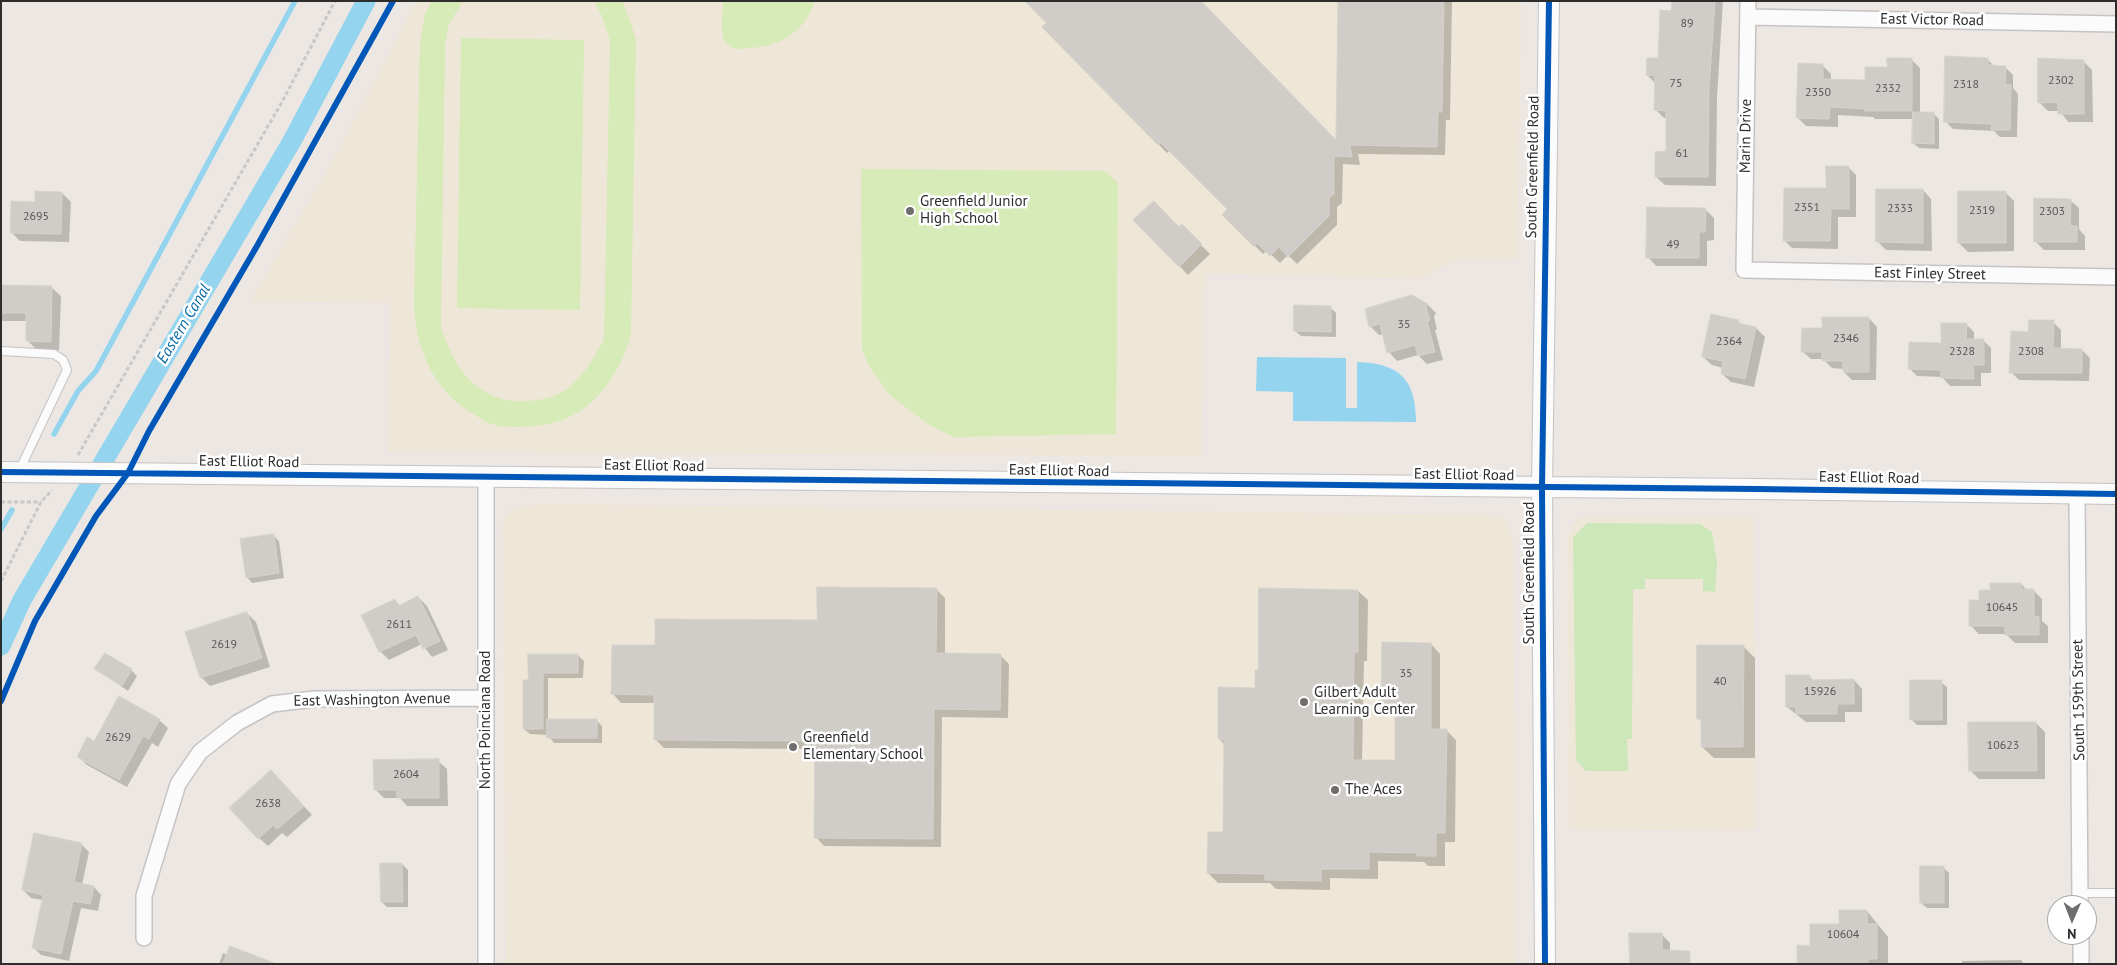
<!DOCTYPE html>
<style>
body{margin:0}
#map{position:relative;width:2117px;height:965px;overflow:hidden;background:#ece7e2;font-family:"PT Sans",sans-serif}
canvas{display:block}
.frame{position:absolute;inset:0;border:2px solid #2d2d2d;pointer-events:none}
.north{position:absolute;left:2047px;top:895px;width:50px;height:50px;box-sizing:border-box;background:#fff;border:1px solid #ababab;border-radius:50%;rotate:181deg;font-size:14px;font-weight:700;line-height:20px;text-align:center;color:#2d2d2d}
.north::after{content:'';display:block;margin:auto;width:18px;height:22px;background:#706e6c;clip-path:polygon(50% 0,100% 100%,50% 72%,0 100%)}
</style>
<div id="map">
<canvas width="2117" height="965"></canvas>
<div class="frame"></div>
<div class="north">N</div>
</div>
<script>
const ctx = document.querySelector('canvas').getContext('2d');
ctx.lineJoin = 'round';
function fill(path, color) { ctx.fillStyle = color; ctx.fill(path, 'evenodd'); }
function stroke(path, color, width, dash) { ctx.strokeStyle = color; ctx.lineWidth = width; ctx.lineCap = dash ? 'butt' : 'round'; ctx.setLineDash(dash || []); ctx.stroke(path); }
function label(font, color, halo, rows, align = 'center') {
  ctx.font = font + ' "PT Sans",sans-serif'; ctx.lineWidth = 5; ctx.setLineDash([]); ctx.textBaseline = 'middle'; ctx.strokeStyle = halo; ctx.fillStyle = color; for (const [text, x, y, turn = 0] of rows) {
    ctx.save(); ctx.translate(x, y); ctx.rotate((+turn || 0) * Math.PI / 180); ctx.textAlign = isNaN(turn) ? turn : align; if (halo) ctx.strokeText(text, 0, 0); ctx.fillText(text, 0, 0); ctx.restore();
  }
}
fill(new Path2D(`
 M417,1H1521L1517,259H1456L1421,279L1205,273L1201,456L388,452L391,303L251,301L332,162Z
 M539,504L1490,515L1499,517L1505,520L1513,541L1516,964H506L503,530L504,518L514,508Z
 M1587,516L1753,517L1756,825L1748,831L1569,829L1568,537L1572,527L1580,518Z`), '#eee6d7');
fill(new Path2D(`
 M1587,523L1700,524L1712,532L1717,564L1715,592L1703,591V579H1645V589H1633L1632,739H1627L1628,771H1586L1576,760L1573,537Z`), '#cce7ba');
fill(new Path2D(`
 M432,1H463L449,24L445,44L441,327C454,369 479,405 528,401C542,400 557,397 568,388C584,375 594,358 604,340L610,41L602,16L594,1H623L636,39L631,333C624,368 595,411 559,421C548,425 537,426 525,427C515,427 502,428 491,424C486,422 480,418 475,415C434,392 415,349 414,303L420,42L425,14Z
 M723,1H815C805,32 778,48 747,48C740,49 731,50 726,43C719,34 723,12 723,1Z
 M461,38L584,40L580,310L457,308Z
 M861,169L1105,171L1118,183L1116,434L954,437L929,425L890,395L868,365L862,349Z`), '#d7ebb8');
fill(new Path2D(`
 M1257,357L1346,358V408H1357V362C1400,363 1416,380 1416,422L1293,421V392L1256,391Z`), '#94d4ee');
fill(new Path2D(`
 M1340,1H1452L1450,120H1446L1445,155L1358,154L1360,165L1343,164L1342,203L1337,207V225L1297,264L1288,255L1280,263L1267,251L1263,254L1224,215L1229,209L1170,150L1167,153L1084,68L1337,143Z
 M1673,1H1723L1717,97L1716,186L1665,185L1656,177L1667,153V118H1664L1656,110V84L1647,75L1660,60L1672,12Z
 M1911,59L1920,68V113L1934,114L1939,119V149L1919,148L1913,143L1914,119H1875L1873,117L1838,115V127L1806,126L1797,117L1822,65L1831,74V80L1866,81L1889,68Z
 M1987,59L1995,67H2005L2013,75V88L2018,94L2017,137H2000L1994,131L1953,129L1945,121Z
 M2084,62L2092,70L2093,122H2068L2060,111H2048L2039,102Z
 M1848,167L1856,175V217H1838V249L1792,248L1784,240Z
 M1923,190L1931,199L1932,251L1886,250L1878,242Z
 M2005,192L2014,201V251L1968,252L1959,243Z
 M62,193L71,202L69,242L20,241L11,232Z
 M2070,200L2079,208V229L2085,236V250H2044L2035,241Z
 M1705,209L1714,218V240L1707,241V266H1656L1648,257Z
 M1135,220L1179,229L1182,226L1210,254L1188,275Z
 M2115,227H2116V243L2115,242Z
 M1,286L52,288L61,296L59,350L36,349L27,340V321H1Z
 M1412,296L1428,305L1436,313L1434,317L1437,329L1435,330L1443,360L1427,364L1418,355L1397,361L1389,352L1384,334L1379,335L1370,326Z
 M1330,307L1336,313V337L1301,336L1295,331Z
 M1869,318L1877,327L1876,380H1852L1844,372V369L1832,368L1823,359H1811L1802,351L1824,330Z
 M1738,321L1742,325L1756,328L1765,337L1754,387L1731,382L1722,374L1723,368L1712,365L1703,357Z
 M2053,322L2061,330V349L2082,350L2090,358L2089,381L2019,380L2011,372L2030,333Z
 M1966,324L1974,332V340H1983L1991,348V373H1981V386H1950L1942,377L1917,376L1909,368Z
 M273,535L279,541L284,578L252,583L247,577Z
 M2021,584L2027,590H2033L2042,599V621L2048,626V643H2015L2006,634H1979L1970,625L1980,602L1991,591Z
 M936,589L945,598V655H1000L1009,664L1008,718L942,717L941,847L824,846L816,837V749L664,748L655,739L656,703H621L613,694L656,647L818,622Z
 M1358,591L1368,600L1367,661H1364L1362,761L1396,762L1397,714H1392L1382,704L1431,644L1440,654V730H1446L1456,740L1455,842H1445V866H1428L1424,862L1378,861V879L1330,878V890L1276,889L1270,883H1218L1208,873L1224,833L1225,745L1219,739L1256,689L1259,671Z
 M418,597L427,606L448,650L432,657L422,644L389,660L380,651L363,615L395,600L400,606Z
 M247,613L256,622L270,667L210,686L201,677Z
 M1743,646L1755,658V758H1714L1702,747V722L1698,718Z
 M530,655H578L584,661L583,678H548V720H596L602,726V743H554L548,735L530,734L524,729Z
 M96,669L131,670L137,676L128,691Z
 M1809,676L1814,681L1854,680L1862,689V712H1845V722H1806L1787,707Z
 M1941,682L1947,687V725H1917L1912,720Z
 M159,720L168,728L158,747L152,743L127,787L87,765L78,756L94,743Z
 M2036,723L2045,732V779H1979L1970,770Z
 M438,761L447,769L448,806H407L400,798H384L375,789Z
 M280,780L312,815L287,837L282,833L268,846L259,838Z
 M81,844L89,852L82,885L94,887L101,895L98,911L81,908L69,961L41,955L33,947L43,900L31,898L23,890Z
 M402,864L408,870V907H387L382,902Z
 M1943,867L1949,873V908H1927L1921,903Z
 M1867,911L1888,937V964H1798L1811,947Z
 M1662,935L1670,943V954L1631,964Z
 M223,953L228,955L264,964H219Z
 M2021,960L2024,964H1962V961Z`), '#0003');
stroke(new Path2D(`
 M54,434L78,391L96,371L295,1
 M1,529L12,510`), '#94d4ee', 5.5);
stroke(new Path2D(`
 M1,646L22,600L292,141L366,1`), '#94d4ee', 19);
const building = new Path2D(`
 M1025,1H1201L1336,140L1338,1H1444L1442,112H1438L1437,147L1350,145L1352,157L1334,156V194L1329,198V216L1288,257L1279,247L1270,256L1257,243L1254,247L1222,215L1227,209L1161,143L1158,145L1083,69L1042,27L1046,23Z
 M1672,1H1715L1709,88L1708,177H1655V152L1666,151V111L1654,110L1655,76L1646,75L1647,58H1658L1660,10L1671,11Z
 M1945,56L1988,58V65L2006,66L2005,84L2011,85L2010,130H1991L1992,124L1944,122Z
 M1887,58H1912V111H1865V109L1830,107L1829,119L1796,118L1798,63L1823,64V79L1865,80V67H1887Z
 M2038,58L2084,60V114H2058V102L2038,103Z
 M1913,112H1934V144L1912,143Z
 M1826,166H1849V209H1831L1830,241H1783L1784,188H1826Z
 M1876,189H1923V243L1876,242Z
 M35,191L62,192L61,234L10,233L11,201L35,202Z
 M1958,191H2006V243H1958Z
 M2034,198L2071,199L2070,226H2077V242H2034Z
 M1154,201L1179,227L1182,224L1202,244L1179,267L1133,220Z
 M1647,207L1706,208L1705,232H1699V258H1646Z
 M1,285L52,286L51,342L26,341V313H1Z
 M1412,295L1428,304L1426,307L1430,320L1427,321L1435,352L1418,356L1415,345L1387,353L1380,324L1369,327L1365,309Z
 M1294,305L1331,306V332L1294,331Z
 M1711,314L1739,320L1738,323L1756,327L1745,379L1721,374L1723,361L1702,357Z
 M1822,317H1869V372H1843V361H1822V352H1801L1802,328H1822Z
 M2029,320H2054L2053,348L2082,349V373H2009L2011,331L2028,332Z
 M1941,323H1967L1966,339H1984V365H1973L1974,379L1941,378V370L1908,369L1909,342L1941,343Z
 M274,534L279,573L246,578L240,539Z
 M1990,583H2021V589H2034V616L2039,617V635H2005V626H1969V600H1979V590H1990Z
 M817,587L937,588L936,653L1001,654L1000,710L934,709L933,839L814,838L815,741L654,740V695L611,694L612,645H655V619L817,620Z
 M1259,588L1358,590V652H1354L1353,760H1395V705H1381L1382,642L1431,643V729H1447L1445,833H1436V856H1417V853L1369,852V869H1321V881L1265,880V874L1207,873L1208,832H1223L1224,740L1218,739V687L1255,688V670H1258Z
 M418,596L440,641L423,649L416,635L379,652L361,615L395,599L398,606Z
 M247,612L262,658L200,678L185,632Z
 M1697,645H1744L1743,747H1701V719H1697Z
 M105,653L132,669L122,686L94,669Z
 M528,654H578V673H543V729H523V680H528Z
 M1786,675H1810V680L1854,679V704H1837V714H1796V707H1786Z
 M1910,680H1942V720H1910Z
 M119,696L160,719L149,739L143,736L119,780L77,757L87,737L94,741Z
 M547,719H597V738H547Z
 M1968,722H2036L2037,771H1969Z
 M439,759V798H397V790H374L373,760Z
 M271,770L304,806L277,829L273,825L258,839L229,808Z
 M34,833L82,843L74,882L94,886L90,904L73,901L61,954L32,948L43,895L22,890Z
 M380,863H402L403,902H381Z
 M1920,866H1944V903H1920Z
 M1839,910H1867V924H1877V959H1868V964H1797V945L1810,946V924H1839Z
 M1629,933H1662V950L1690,951V964H1630Z
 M230,946L274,963V964H223Z`);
fill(building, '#d0cdc9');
stroke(building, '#d6d3ce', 1);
const service = new Path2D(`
 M1,351L54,354L63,360L67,370L19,471
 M2080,893H2116`);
const minor = new Path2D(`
 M1748,1L1744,270L2116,277
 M1748,17L2116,24
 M2077,494L2080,905
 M2081,935V964
 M144,938V896L178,784L200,752L237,723L272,704L314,699L486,698
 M486,964V477`);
const secondary = new Path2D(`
 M1,472L1756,489L2116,494
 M1545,964L1542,488L1549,1`);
stroke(service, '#c5c3c3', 10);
stroke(minor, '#c5c3c3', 18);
stroke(secondary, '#c5c3c3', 22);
stroke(new Path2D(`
 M78,455L282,102L335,1
 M136,457L374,39L393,1
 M1,502H41
 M1,581L41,502L52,490
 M1,701C28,629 68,553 114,491`), '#c8c8c8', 3, [4, 2.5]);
stroke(service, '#fcfbfb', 8);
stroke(minor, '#fcfbfb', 15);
stroke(secondary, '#fcfbfb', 20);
stroke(new Path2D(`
 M1,472L1756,489L2116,494
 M1,701L35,621L96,516L128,473L149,431L257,246L393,1
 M1545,964L1542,488L1549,1`), '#0057b8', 6);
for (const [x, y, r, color] of [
 [910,211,5,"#706e6c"],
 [1304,702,5,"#706e6c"],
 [793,747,5,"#706e6c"],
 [1335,790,5,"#706e6c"]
]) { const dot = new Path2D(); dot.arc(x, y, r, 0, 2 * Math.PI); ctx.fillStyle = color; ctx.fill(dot); stroke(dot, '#fff', 2); }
label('12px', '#585756', null, [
 ["89",1687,24],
 ["2302",2061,81],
 ["75",1676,84],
 ["2318",1966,85],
 ["2332",1888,89],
 ["2350",1818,93],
 ["61",1682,154],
 ["2351",1807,208],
 ["2333",1900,209],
 ["2319",1982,211],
 ["2303",2052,212],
 ["2695",36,217],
 ["49",1673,245],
 ["35",1404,325],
 ["2346",1846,339],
 ["2364",1729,342],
 ["2328",1962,352],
 ["2308",2031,352],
 ["10645",2002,608],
 ["2611",399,625],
 ["2619",224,645],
 ["35",1406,674],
 ["40",1720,682],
 ["15926",1820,692],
 ["2629",118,738],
 ["10623",2003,746],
 ["2604",406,775],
 ["2638",268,804],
 ["10604",1843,935]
]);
label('15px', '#2d2d2d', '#fff', [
 ["East Victor Road",1932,20,1],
 ["Marin Drive",1746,136,-89],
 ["South Greenfield Road",1533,167,-89],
 ["East Finley Street",1930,274,1],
 ["East Elliot Road",249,462,1],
 ["East Elliot Road",654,466,1],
 ["East Elliot Road",1059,471,1],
 ["East Elliot Road",1464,475,1],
 ["East Elliot Road",1869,478,1],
 ["South Greenfield Road",1530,573,-90],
 ["East Washington Avenue",372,700,-1],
 ["South 159th Street",2079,700,-91],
 ["North Poinciana Road",486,720,-90]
]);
label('15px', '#2d2d2d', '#fff', [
 ["Greenfield Junior",920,202],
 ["High School",920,219],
 ["Gilbert Adult",1314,693],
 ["Learning Center",1314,710],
 ["Greenfield",803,738],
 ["Elementary School",803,755],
 ["The Aces",1345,790]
], 'left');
label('italic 16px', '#086aa5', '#fff', [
 ["Eastern Canal",184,324,-59]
]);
</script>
